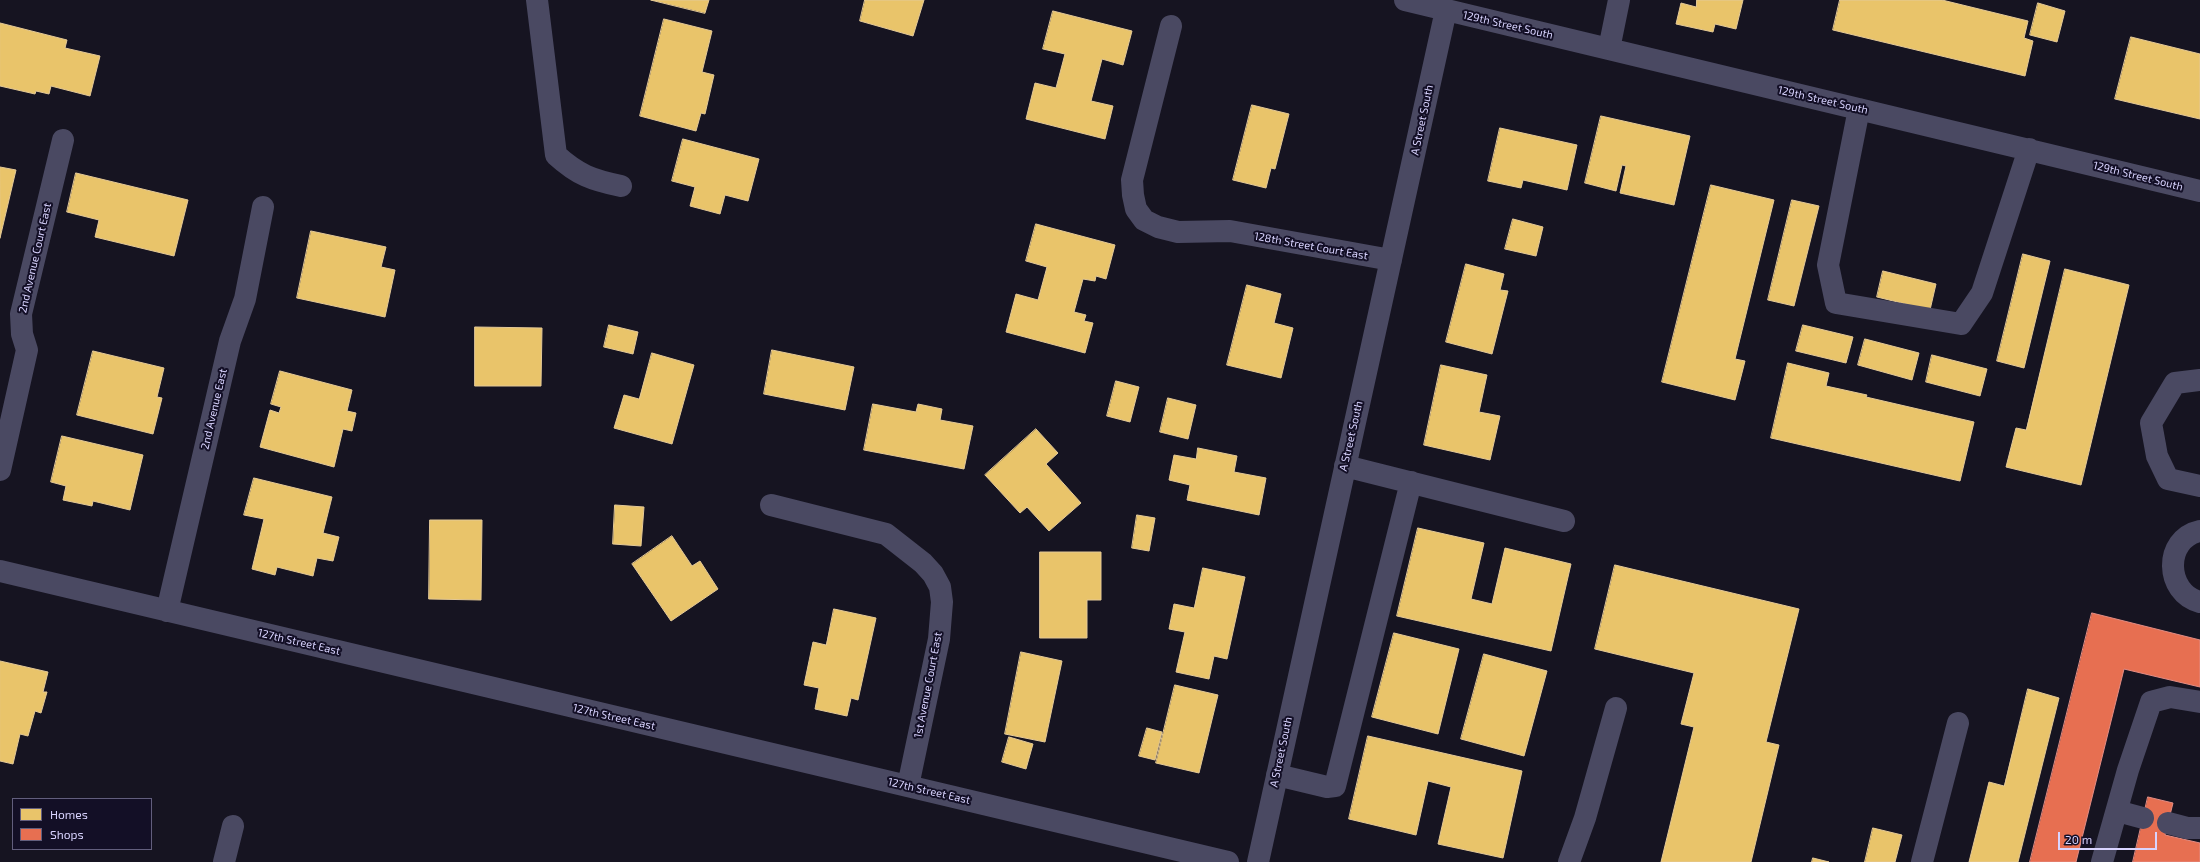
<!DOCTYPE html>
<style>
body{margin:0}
#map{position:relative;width:2200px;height:862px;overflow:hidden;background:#161421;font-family:"Exo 2",sans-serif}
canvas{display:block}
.legend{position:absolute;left:12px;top:798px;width:140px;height:52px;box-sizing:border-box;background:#130f26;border:1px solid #625e7d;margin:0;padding:5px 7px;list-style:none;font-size:12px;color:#d9d4ff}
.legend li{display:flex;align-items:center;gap:8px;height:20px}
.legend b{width:20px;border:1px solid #625e7d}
.scale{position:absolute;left:2058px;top:832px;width:99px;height:18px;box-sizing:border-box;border:2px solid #d9d4ff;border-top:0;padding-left:5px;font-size:12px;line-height:14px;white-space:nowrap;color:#d9d4ff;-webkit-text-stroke:3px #130f26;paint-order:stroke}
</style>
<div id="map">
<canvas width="2200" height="862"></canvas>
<ul class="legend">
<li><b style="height:11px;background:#e9c46a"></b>Homes</li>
<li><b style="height:11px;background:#e76f51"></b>Shops</li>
</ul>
<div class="scale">20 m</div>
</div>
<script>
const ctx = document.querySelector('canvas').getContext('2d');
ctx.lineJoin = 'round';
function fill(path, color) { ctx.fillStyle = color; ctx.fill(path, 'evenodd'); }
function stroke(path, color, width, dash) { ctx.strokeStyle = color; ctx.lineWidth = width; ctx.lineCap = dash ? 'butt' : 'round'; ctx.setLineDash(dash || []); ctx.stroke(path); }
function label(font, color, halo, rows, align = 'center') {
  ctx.font = font + ' "Exo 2",sans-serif'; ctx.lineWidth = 4; ctx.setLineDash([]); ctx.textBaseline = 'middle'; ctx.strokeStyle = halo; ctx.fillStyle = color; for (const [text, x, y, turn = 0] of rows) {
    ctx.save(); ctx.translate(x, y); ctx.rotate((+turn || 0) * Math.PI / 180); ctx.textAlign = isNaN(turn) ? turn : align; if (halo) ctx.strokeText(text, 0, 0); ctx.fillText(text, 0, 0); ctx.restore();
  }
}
const homes = new Path2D(`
 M651,0H709L705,13Z
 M865,0H924L913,36L860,21Z
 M1697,0H1743L1736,29L1715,24L1713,32L1676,24L1681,3L1696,7Z
 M1840,0H1942L2028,21L2024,38L2033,41L2025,76L1833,30Z
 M2038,3L2065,11L2057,42L2030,35Z
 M1053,11L1132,31L1123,65L1102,59L1091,101L1113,106L1105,139L1026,119L1035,83L1056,88L1065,54L1043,49Z
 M664,19L712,31L702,72L714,75L705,114L701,113L696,131L640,116Z
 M0,23L67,40L65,48L100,56L90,96L51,86L49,94L36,91L35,94L0,86Z
 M2131,37L2200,54V119L2115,99Z
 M1252,105L1289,114L1275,169L1271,168L1266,188L1233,180Z
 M1601,116L1690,136L1674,205L1620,193L1626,166L1622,165L1616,191L1585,183Z
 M1500,128L1577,145L1567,190L1523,180L1521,188L1488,181Z
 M683,139L759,159L748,201L725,195L720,214L690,206L695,187L672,181Z
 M0,167L16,170L0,238Z
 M76,173L188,200L174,256L95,237L99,220L67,212Z
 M1711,185L1774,200L1735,359L1745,361L1735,400L1662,382Z
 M1792,200L1819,206L1794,306L1768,300Z
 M1513,219L1543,227L1536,256L1505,249Z
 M1036,224L1115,245L1106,279L1096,276L1095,281L1083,279L1074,312L1086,315L1084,321L1093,323L1085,353L1006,332L1016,294L1038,300L1047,267L1026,261Z
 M311,231L386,247L381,267L395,270L385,317L297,298Z
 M2023,254L2050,261L2024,368L1997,361Z
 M1466,264L1504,274L1500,290L1508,291L1492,354L1446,342Z
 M2065,269L2129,285L2081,485L2006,467L2016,428L2026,430Z
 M1883,271L1936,284L1930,310L1877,297Z
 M1247,285L1281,294L1274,323L1293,328L1281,378L1227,365Z
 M609,325L638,332L633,354L604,347Z
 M1803,325L1853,337L1846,363L1796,351Z
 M475,327L542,328L541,386H475Z
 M1865,339L1919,353L1912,380L1858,365Z
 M772,350L854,367L845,410L764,394Z
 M93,351L164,368L157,397L162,398L153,434L77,415Z
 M652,353L694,365L672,444L614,428L624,395L639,399Z
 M1932,355L1987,369L1980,396L1926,382Z
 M1788,363L1829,373L1826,386L1867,395L1866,397L1974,422L1960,481L1771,438Z
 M1441,365L1487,375L1479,412L1500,416L1490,460L1424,445Z
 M280,371L352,390L347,411L356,413L352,431L343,429L334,467L260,447L270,410L279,413L281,407L271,404Z
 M1116,381L1139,387L1130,422L1107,416Z
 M1168,398L1196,405L1188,439L1160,432Z
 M873,404L916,412L918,404L942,409L940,420L973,426L964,469L864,450Z
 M1036,429L1058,453L1046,464L1081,503L1049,531L1027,507L1020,513L985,475Z
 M62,436L143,455L130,510L93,501L92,506L63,500L66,486L51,482Z
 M1198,448L1237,456L1234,472L1266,478L1259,515L1187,500L1190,485L1169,480L1174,455L1196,459Z
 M254,478L332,497L323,533L339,537L333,561L317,558L313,576L277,567L275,575L252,569L264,519L244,515Z
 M615,505L644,507L641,546L613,544Z
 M1137,515L1155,518L1149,551L1132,548Z
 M430,520H482L481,600L429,599Z
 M1418,528L1484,543L1471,599L1492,604L1505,548L1571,564L1551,651L1397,616Z
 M672,536L692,566L700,561L718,589L671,621L632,564Z
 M1040,552H1101V600H1087V638H1040Z
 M1615,565L1799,609L1766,742L1779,745L1751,862H1661L1694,727L1681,724L1694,673L1595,649Z
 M1203,568L1245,577L1227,659L1214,656L1209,679L1176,672L1185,632L1169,629L1174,604L1194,608Z
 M834,609L876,618L858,700L851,698L847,716L815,709L819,688L804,685L813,642L826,645Z
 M1394,633L1459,649L1438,734L1372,717Z
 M1021,652L1062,661L1045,742L1005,734Z
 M1484,654L1547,671L1524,756L1461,739Z
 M0,661L48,672L43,692H47L41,713L35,711L28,736L20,734L13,764L0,761Z
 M1175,685L1218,695L1199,773L1156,763Z
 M2028,689L2059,698L2018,862H1969L1989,782L2004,786Z
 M1147,728L1162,732L1155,760L1139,756Z
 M1368,736L1522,771L1503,858L1438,844L1451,787L1428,781L1416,835L1349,819Z
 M1009,737L1033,744L1026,769L1002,762Z
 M1873,828L1902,835L1895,862H1865Z
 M1813,858L1829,862H1812Z`);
fill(homes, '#e9c46a');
stroke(homes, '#e4c997', 1);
const shops = new Path2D(`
 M2092,613L2200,640V687L2124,669L2076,862H2030Z
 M2148,797L2173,803L2165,835L2200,843V862H2133Z`);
fill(shops, '#e76f51');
stroke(shops, '#e38d85', 1);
stroke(new Path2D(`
 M537,0L556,155C578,175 592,180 621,186
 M1405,0L2200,191
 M1171,26L1132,180L1133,195L1136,209L1144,220L1158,227L1178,232L1230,231L1391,260
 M1609,49L1619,0
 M1859,109L1828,265L1836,303L1961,324L1982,293L2029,149
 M2200,380L2175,383L2151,423L2157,456L2168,479L2200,486
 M1345,466L1564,521
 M0,470L27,350L22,334L21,314L63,140
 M771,505L886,534L923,563L933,574L940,587L942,602L939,639L908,786
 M2200,531C2163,539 2165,593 2200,602
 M0,571L1228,862
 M167,611L230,341L245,299L263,207
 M1277,775L1327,787L1335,786L1411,482
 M2117,811L2143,818
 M2168,823L2187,828H2200
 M224,862L233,826
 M1258,862L1446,10
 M1569,862L1585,818L1616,708
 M1922,862L1958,723
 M2102,862L2128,770L2151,702L2170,697L2200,702`), '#4a4962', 22);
label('11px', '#d9d4ff', '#130f26', [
 ["129th Street South",1508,25,13],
 ["129th Street South",1823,100,13],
 ["A Street South",1422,120,-78],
 ["129th Street South",2138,176,14],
 ["128th Street Court East",1311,246,10],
 ["2nd Avenue Court East",35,258,-77],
 ["2nd Avenue East",214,409,-77],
 ["A Street South",1351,436,-77],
 ["127th Street East",299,642,13],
 ["1st Avenue Court East",928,685,-79],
 ["127th Street East",614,717,13],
 ["A Street South",1281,752,-78],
 ["127th Street East",929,791,13]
]);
</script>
